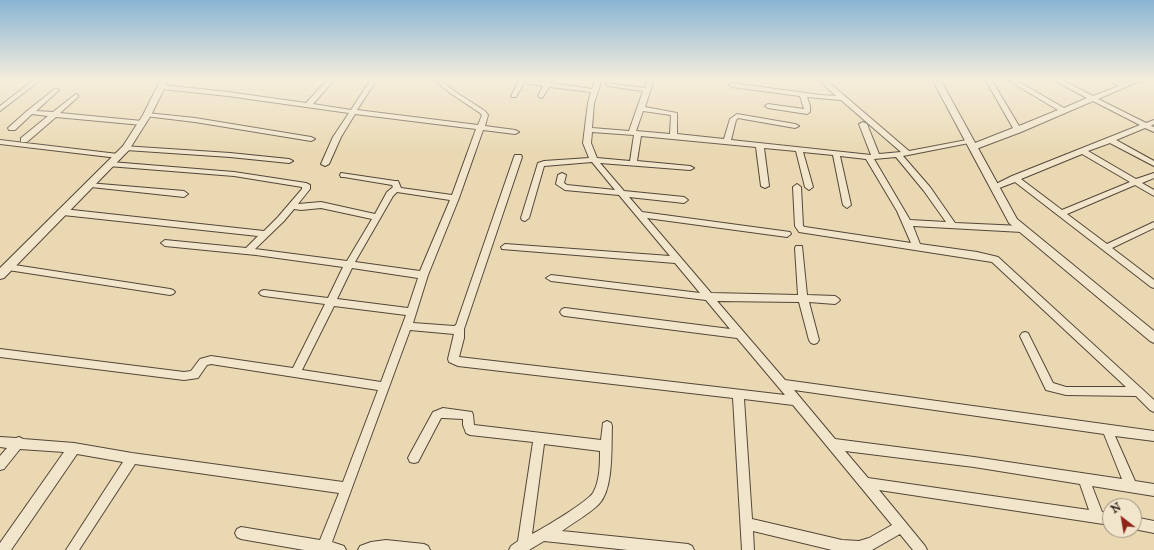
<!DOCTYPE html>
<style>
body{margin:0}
#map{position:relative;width:1154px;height:550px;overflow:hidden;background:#e9d8b1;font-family:"IM FELL Great Primer",serif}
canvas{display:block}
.north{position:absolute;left:1102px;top:498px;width:40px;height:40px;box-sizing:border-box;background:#f1e6cc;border:1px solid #9f9382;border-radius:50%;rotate:329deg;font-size:11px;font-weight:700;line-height:16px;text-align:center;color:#231712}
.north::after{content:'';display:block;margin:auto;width:14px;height:18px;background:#8f2418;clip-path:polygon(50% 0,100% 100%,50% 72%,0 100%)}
</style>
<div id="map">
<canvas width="1154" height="550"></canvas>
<div class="north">N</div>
</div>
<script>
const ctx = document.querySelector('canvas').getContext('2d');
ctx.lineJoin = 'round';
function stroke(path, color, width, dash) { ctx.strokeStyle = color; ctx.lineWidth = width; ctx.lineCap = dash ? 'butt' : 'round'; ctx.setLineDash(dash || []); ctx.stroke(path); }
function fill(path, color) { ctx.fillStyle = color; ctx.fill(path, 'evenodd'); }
const minor = new Path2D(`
 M35,79H42L0,111V106Z
 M328,79H335L313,104L351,110L371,79H377L357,110L478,125L482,115L480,113L450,93L433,79H440L454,91L485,111L488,115L485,126L515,130L519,132L515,134L483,130L459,198L428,275L413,323L454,326L456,325L514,157L515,155H521L522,157L464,329V338L459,357L785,395L737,338L565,316L562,315L560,312L562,309L565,308L730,329L706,300L551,281L546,278L551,275L700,293L675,263L502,249L501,247L505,244L670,256L619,195L565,190L556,184L558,175L562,173L566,175L564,183L567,185L615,190L592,162L544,166L529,218L525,221L522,220L521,218L538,163L544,161L589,158L583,143L588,103L591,92L549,87L543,97L541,98L538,96L543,86L524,83L516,97H512L511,96L520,79L545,82L546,79H552L551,83L592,89L596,79H602L594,103L592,128L629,131L643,91L608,86L606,85V83L645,88L648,79H654L645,107L677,113V134L724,139L730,119L737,114L795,124L799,126L795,128L738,118L736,120L731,140L871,155L859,124L863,122L867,124L879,154L901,152L841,100L807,97L810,106V112L807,114L768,108L765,106L768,104L804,109L800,96L732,87L729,85L732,83L820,95L836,96L818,79H825L909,151L972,139V143H969L903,156L930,187L955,223L1022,226L1026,229L1022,232L913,226L920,244L977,252L998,257L1154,400V412L1150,410L1136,396L1066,395L1046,390L1020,336L1022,333L1025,332L1028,333L1053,383L1066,387H1126L992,262L799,232L795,226L793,187L797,184L801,187L803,226L805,227L911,243L897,211L866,159L840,156L851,205L847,208L843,205L833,155L803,152L813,187L809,190L805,187L796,151L764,148L769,186L765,188L761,186L756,147L641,136L637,161L690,166L694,168L690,170L600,163L624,191L684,197L688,200L684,203L629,197L642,212L790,232L791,234L787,237L647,218L711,293L798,295L795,248L796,246H802L807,295L835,296L838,298L840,300L838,302L835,304L809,302L819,340L817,343L814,344L811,343L809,340L799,302L717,301L785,380L1154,431V441L1115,436L1135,481L1154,484V496L1092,486L1102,512L1110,513V525L879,490L925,546L927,550H913L900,534L872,550H832L753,531L754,550H742L733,398L458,366L449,362L448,359L454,334L410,330L332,542L344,546L346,550H304L241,539L237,537L235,533L237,529L241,527L320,540L339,493L135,464L79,550H66L123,462L77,454L11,550H0V543L64,452L20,449L4,469L0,470V456L7,448L0,447V437L16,438L19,437L23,439L74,443L132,453L343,482L378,390L211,364L207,365L198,378L184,380L0,357V349L184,372L191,371L200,359L211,356L293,368L325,304L264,296L261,295L259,293L261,291L264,290L328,298L343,267L256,255L165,246L161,243L165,240L246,248L258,236L63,215L59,212L63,209L264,231L278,217L302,189V187L234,176L108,166L107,164L111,162L234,172L306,183L310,185V189L298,204L321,202L375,214L387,192L393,187L392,185L344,177H341L340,175L341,173L395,181H398L401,188L452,195L476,129L355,114L341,137L329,164L325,166L321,164L333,137L349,113L228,96L162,89L159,87L162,85L228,92L306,103ZM643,111L671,115L670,134L636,131ZM592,132L634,135L630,161L597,158L591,143ZM896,157L924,191L946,222L910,220L874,159ZM397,192L450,200L420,271L355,262L393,196ZM321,208L372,219L347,261L255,249L284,221L294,209L301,210ZM352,268L418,278L408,308L337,299ZM334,306L406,315L381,382L302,370ZM794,390L1104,434L1122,479L974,457L835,439ZM744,399L793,405L892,525L869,538L859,541L842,540L752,519ZM845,451L974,467L1080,484L1089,510L868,478Z
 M985,79H991L1019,126L1058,110L1006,79H1014L1064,108L1087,98L1052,79H1060L1093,96L1119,86L1107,79H1116L1125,83L1135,79H1144L1098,99L1146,123L1154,120V124L1151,126L1154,127V132L1145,128L1116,140L1154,161V166L1110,143L1088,151L1136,179L1154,173V178L1142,183L1154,190V196L1135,185L1067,214L1107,244L1154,222V228L1112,248L1154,280V288L1151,287L1015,182L994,190L990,187L1012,176L1140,125L1093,101L1021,132L976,149H970V145L1013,128ZM1082,154L1130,182L1062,210L1021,179Z
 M56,88L59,90L58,91L36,111L53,112L76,94L78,95V97L60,113L142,121L146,123L142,125L56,117L27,142H21V138L48,116L32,114L15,130H9L8,128L27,111Z
 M147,113L195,118L311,137L315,139L311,141L195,122L145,116L144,115Z
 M0,140L118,154L122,156L118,158L0,144Z
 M123,146L230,153L289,159L293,161L289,163L230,157L126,150H123Z
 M88,183L184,191L188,194L184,197L91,187H88L87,185Z
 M8,264L170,289L173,290L175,292L173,294L170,295L8,270L4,267Z
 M443,408L472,412L473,415L474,425L601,440L603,423L607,421L611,423L612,426C611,445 614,489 599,504C589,514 574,522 562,531L688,544L692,546L694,550H628L544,541L529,550H509L511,546L518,541L533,442L470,435L466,433L463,425V419L443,418H441L418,462L414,463L410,462L408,458L410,454L433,412ZM544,444L600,451C600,464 600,481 593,493C587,502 544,528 532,534Z
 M1134,517L1154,521V533L1134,529Z
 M386,540L424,544L428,546L430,550H358L360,546L371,542Z`);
const tertiary = new Path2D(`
 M161,79H169L151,115L129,150L4,278L0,279V268L123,146L143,115Z
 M932,79H940L1017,219L1154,331V343L1150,341L1009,223Z`);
stroke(minor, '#54473a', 2);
stroke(tertiary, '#54473a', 2);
fill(minor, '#f1e6cc');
fill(tertiary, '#f1e6cc');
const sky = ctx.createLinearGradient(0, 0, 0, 156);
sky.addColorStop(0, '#89b5d4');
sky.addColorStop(0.51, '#f5eddc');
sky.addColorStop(1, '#f5eddc00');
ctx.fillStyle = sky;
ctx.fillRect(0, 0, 1154, 156);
</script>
